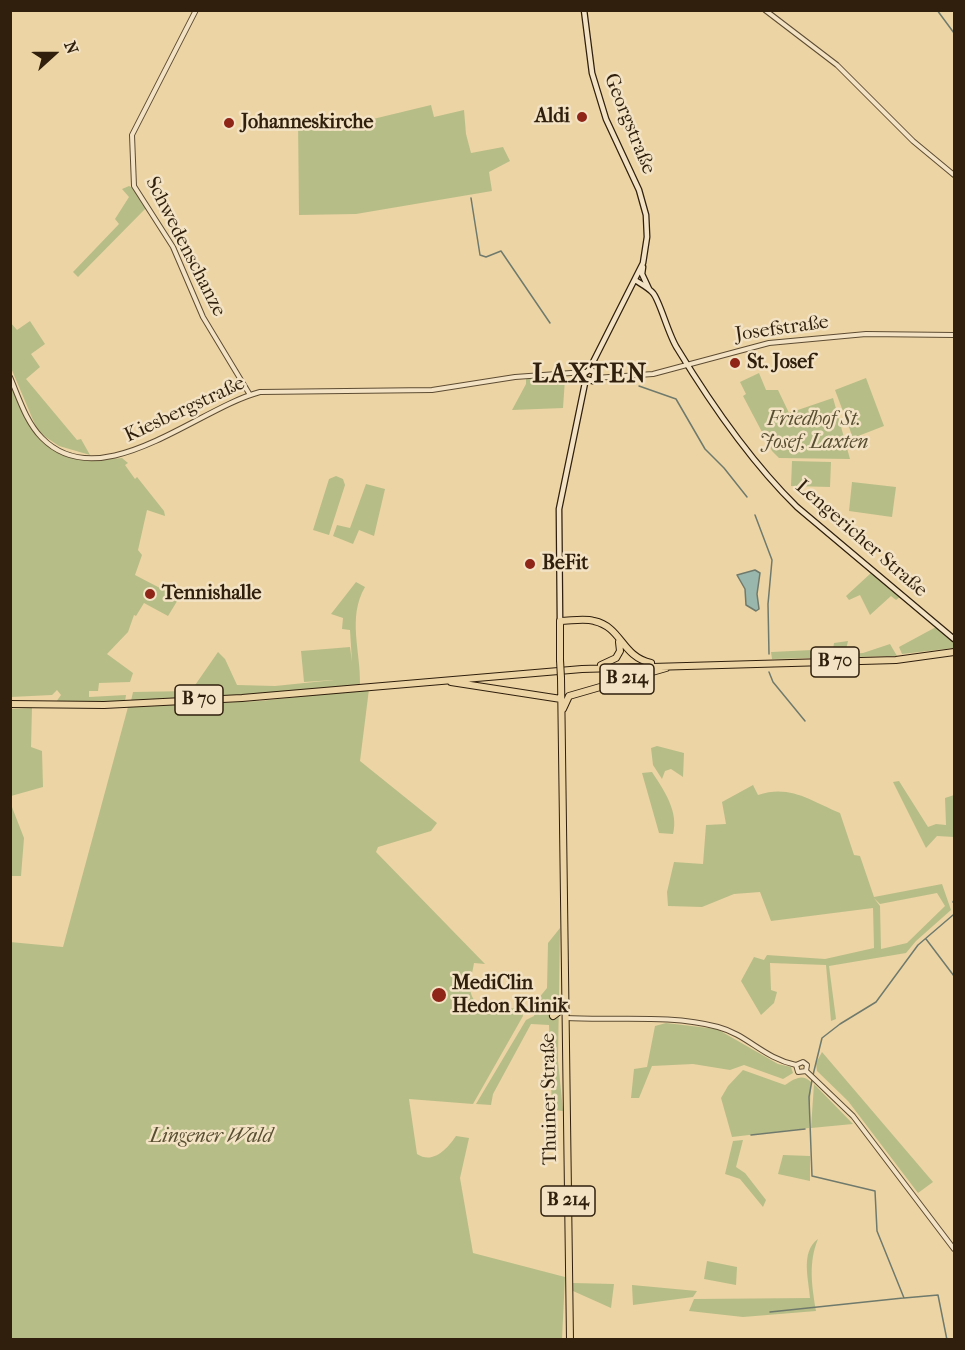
<!DOCTYPE html>
<meta charset="utf-8">
<style>
body{margin:0}
#map{position:relative;width:965px;height:1350px;overflow:hidden;background:#ecd4a5;font-family:"IM FELL French Canon",serif}
canvas{display:block}
.frame{position:absolute;inset:0;border:12px solid #2f1f0c;pointer-events:none}
.north{position:absolute;left:24px;top:24px;width:60px;height:60px;-webkit-text-stroke:4px #f3e3c4;paint-order:stroke;rotate:69deg;font-size:16px;font-weight:700;line-height:24px;text-align:center;color:#2f1f0c}
.north::after{content:'';display:block;margin:auto;width:21px;height:27px;background:#2f1f0c;clip-path:polygon(50% 0,100% 100%,50% 72%,0 100%)}
</style>
<div id="map">
<canvas width="965" height="1350"></canvas>
<div class="frame"></div>
<div class="north">N</div>
</div>
<script>
const ctx = document.querySelector('canvas').getContext('2d');
ctx.lineJoin = 'round';
function fill(path, color) { ctx.fillStyle = color; ctx.fill(path, 'evenodd'); }
function stroke(path, color, width, dash) { ctx.strokeStyle = color; ctx.lineWidth = width; ctx.lineCap = dash ? 'butt' : 'round'; ctx.setLineDash(dash || []); ctx.stroke(path); }
function label(font, color, halo, rows, align = 'center') {
  ctx.font = font + ' "IM FELL French Canon",serif'; ctx.lineWidth = 5; ctx.setLineDash([]); ctx.textBaseline = 'middle'; ctx.strokeStyle = halo; ctx.fillStyle = color; for (const [text, x, y, turn = 0] of rows) {
    ctx.save(); ctx.translate(x, y); ctx.rotate((+turn || 0) * Math.PI / 180); ctx.textAlign = isNaN(turn) ? turn : align; if (halo) ctx.strokeText(text, 0, 0); ctx.fillText(text, 0, 0); ctx.restore();
  }
}
fill(new Path2D(`
 M431,105L434,117L464,110L466,134L471,153L503,147L510,161L489,172L492,191L356,214L299,215L298,118L373,119Z
 M129,186L135,189L146,208L78,277L73,272L119,224L115,219L129,197L122,189Z
 M30,321L45,344L31,354L40,367L26,379L77,440L81,439L90,455L59,446L44,436L36,427L11,368L10,322L17,330Z
 M759,373L766,390H778L789,413L833,398L850,459L779,458L772,451L743,396L746,394L740,382Z
 M526,378L565,379L563,408L512,410L526,384Z
 M866,378L884,426L853,438L835,390Z
 M10,383C33,440 57,466 122,458L128,463L125,465L135,479L137,477L164,511L165,516L147,510L138,550L142,555L135,575L179,598L168,616L144,603L136,616L134,615L128,632L107,654L133,673L130,682L99,683L98,691H89V697L126,695L125,701L56,702L61,695L57,690L52,695L11,697Z
 M792,461L831,462L830,487L791,486Z
 M336,476L343,479L345,485L329,535L313,530L329,479Z
 M852,482L896,487L892,517L849,511Z
 M366,484L385,489L374,536L359,530L353,544L333,536L337,525L350,528Z
 M871,573L900,597L896,600L891,596L870,615L860,595L849,600L846,596Z
 M356,582L365,587C347,618 361,651 360,685L236,695L131,701L133,692L191,691L218,652L225,659L237,685L275,686L334,680L304,682L301,651L350,647L352,662L350,630L342,629L343,618L331,614Z
 M936,627L954,642V648L902,654L899,647Z
 M848,641L845,654L863,653L890,644L897,656L772,659L771,652L833,649L834,643Z
 M369,689L360,761L437,823L431,831L378,847L376,852L485,964L474,963C472,976 466,990 475,1001L521,1010L523,1016L473,1104L409,1099L417,1154C433,1165 448,1148 456,1136L469,1138L460,1178L473,1253L565,1277L562,1339H11L10,942L63,947L128,707L260,701Z
 M32,708L31,747L42,751L43,787L11,796V709Z
 M657,746L684,753L683,777L671,769L665,771L662,779L653,765L651,748Z
 M652,772C664,790 679,812 673,834L659,833L642,773Z
 M899,781L928,827L936,824L946,825L945,798L954,795V837L937,836L926,848L893,782Z
 M753,785L758,795C790,784 811,801 840,813L854,855L860,856L874,897L942,884L951,910L916,941L906,953L829,966L836,1019L831,1021L826,965L770,963L771,990L777,992L774,1003L761,1015L741,981L754,957L764,960L767,955L825,959L874,948L873,908L771,921L760,892L734,894L702,907L668,906L667,892L674,862L703,864L706,825L726,824L722,802ZM937,893L945,906L907,943L881,949L880,906L874,898L880,904Z
 M10,802L24,838L21,876H11Z
 M560,928L558,1061L563,1111L552,1110L549,1025L531,1024L493,1094L491,1105L476,1104L526,1020L534,1016L538,999L547,988L548,943Z
 M666,1023L717,1029L778,1064L791,1067L793,1073L783,1079L744,1065L730,1070L693,1064L652,1066L639,1098H631L634,1069L647,1067L655,1026Z
 M822,1052L933,1182L918,1193L848,1101L817,1071L816,1063Z
 M743,1070L785,1085C794,1079 802,1073 811,1082L809,1128L732,1137L721,1098L728,1086Z
 M814,1084L853,1124L811,1128Z
 M743,1140L736,1167L745,1173L766,1200L763,1207L740,1179L725,1174L733,1141Z
 M783,1155L810,1156V1181L778,1174Z
 M818,1239C808,1263 812,1287 816,1311L743,1317L689,1311L694,1299L810,1298C809,1280 800,1252 818,1239Z
 M707,1261L737,1267L736,1285L704,1279Z
 M573,1283L614,1284L611,1308L573,1291Z
 M632,1285L697,1291L693,1297L633,1305Z`), '#b7bd87');
const water = new Path2D(`
 M755,570L760,573L757,594L759,609L756,611L746,605L745,589L737,575Z`);
fill(water, '#99b7ac');
stroke(water, '#6f7a6c', 1.5);
stroke(new Path2D(`
 M937,10L954,33
 M471,198L480,255L486,257L501,251L550,323
 M639,386L676,399L705,449L724,468L747,497
 M755,515L772,560L768,604L769,654
 M769,672L773,682L805,721
 M953,902L954,900
 M926,939L954,976
 M813,1075L822,1038L840,1024L876,1002L918,945L953,915
 M812,1080L809,1097L812,1176L875,1191L877,1231L904,1298L938,1295L947,1340
 M751,1135L805,1129
 M770,1312L903,1298`), '#6f7a6c', 1.5);
const tertiary = new Path2D(`
 M196,10L132,135L134,186L173,247L203,317L250,395
 M765,10L837,65L913,141L954,175
 M10,377C19,398 26,422 42,438C101,498 198,408 260,392L432,390L515,377L585,372
 M595,378L653,374L769,343L866,334L954,335
 M565,1018C615,1021 669,1014 718,1027C748,1035 763,1058 796,1065L803,1062L807,1065L806,1071L798,1072L796,1065
 M806,1071L853,1116L954,1249`);
const secondary = new Path2D(`
 M584,10L592,73L606,119L639,190L646,215L647,237L643,263L589,370
 M643,267L642,274L649,289
 M635,280C641,284 649,288 653,293C660,301 668,334 677,348C711,404 750,461 797,507L954,639
 M560,621L559,509L585,383L584,374L589,370L595,372L593,381L585,379`);
const primary = new Path2D(`
 M560,660V621C571,621 584,618 594,621C622,627 621,656 651,663
 M601,665L616,658L620,651L619,642
 M561,678L570,1340
 M451,682L561,699
 M10,704L104,705L242,698L582,669L896,660L954,652
 M563,709L569,696L666,668
 M553,1016L561,1010L564,1002`);
stroke(tertiary, '#5e4c32', 6);
stroke(secondary, '#2f1f0c', 7);
stroke(primary, '#2f1f0c', 8);
stroke(tertiary, '#f3e3c4', 4);
stroke(secondary, '#f3e3c4', 4.5);
stroke(primary, '#ecd4a5', 6);
const primaryBridge = new Path2D(`
 M560,660L561,678`);
stroke(primaryBridge, '#2f1f0c', 8, []);
stroke(primaryBridge, '#ecd4a5', 6);
for (const [x, y, r, color] of [
 [582,117,6,"#8f2418"],
 [229,123,6,"#8f2418"],
 [735,363,6,"#8f2418"],
 [530,564,6,"#8f2418"],
 [150,594,6,"#8f2418"],
 [439,995,8,"#8f2418"]
]) { const dot = new Path2D(); dot.arc(x, y, r, 0, 2 * Math.PI); ctx.fillStyle = color; ctx.fill(dot); stroke(dot, '#f3e3c4', 2); }
for (const [x, y, w] of [
 [835,662,48],
 [627,679,54],
 [199,700,48],
 [568,1201,54]
]) { const box = new Path2D(); box.roundRect(x - w / 2, y - 15, w, 30, 4.5); ctx.fillStyle = '#f3e3c4'; ctx.fill(box); stroke(box, '#2f1f0c', 1.5); }
label('bold 18px', '#2f1f0c', null, [
 ["B 70",835,662],
 ["B 214",627,679],
 ["B 70",199,700],
 ["B 214",568,1201]
]);
label('bold 20px', '#2f1f0c', '#f3e3c4', [
 ["Aldi",570,117,"right"],
 ["Johanneskirche",241,123],
 ["St. Josef",747,363],
 ["BeFit",542,564],
 ["Tennishalle",162,594],
 ["MediClin",452,984],
 ["Hedon Klinik",452,1007]
], 'left');
label('20px', '#2f1f0c', '#f3e3c4', [
 ["Georgstraße",629,124,68],
 ["Schwedenschanze",185,247,63],
 ["Josefstraße",782,329,-8],
 ["Kiesbergstraße",185,410,-25],
 ["Lengericher Straße",861,539,41],
 ["Thuiner Straße",550,1099,-91]
]);
label('italic 20px', '#584e31', '#f3e3c4', [
 ["Friedhof St.",814,420],
 ["Josef, Laxten",814,443],
 ["Lingener Wald",211,1137]
]);
ctx.letterSpacing = '1.5px';
label('bold 26px', '#2f1f0c', '#f3e3c4', [
 ["LAXTEN",590,376]
]);
ctx.letterSpacing = '0px';
</script>
